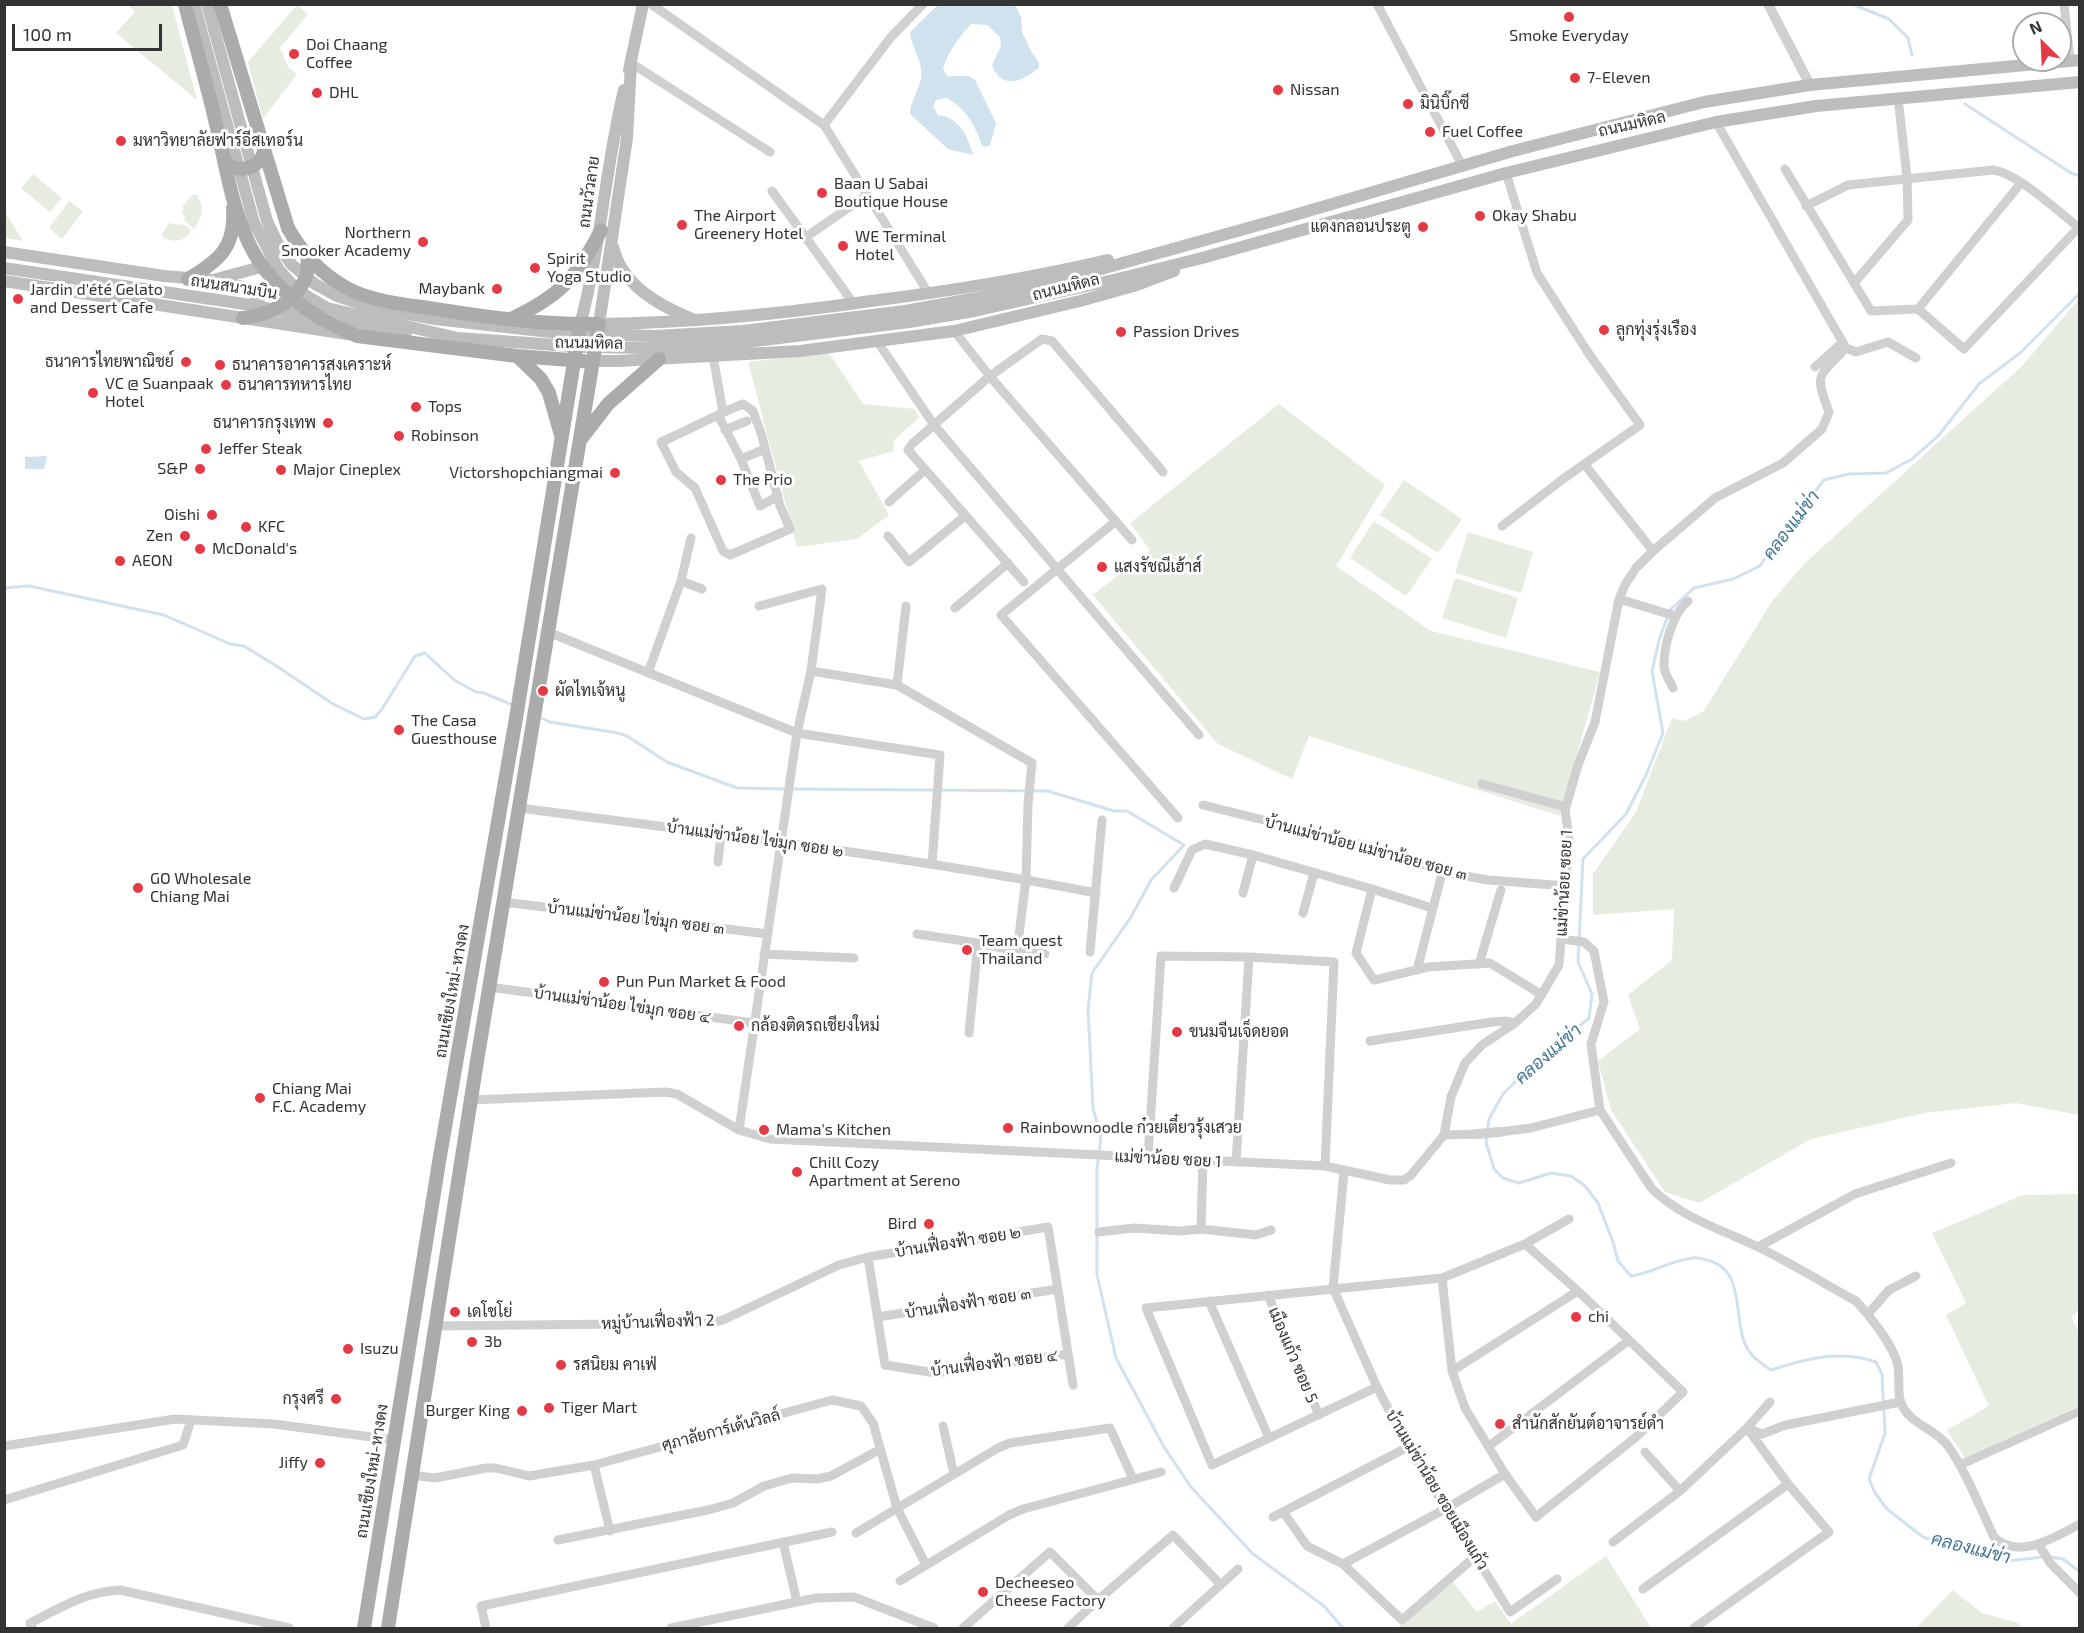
<!DOCTYPE html>
<meta charset="utf-8">
<style>
body{margin:0}
#map{position:relative;width:2084px;height:1633px;overflow:hidden;background:#fff;font-family:"Exo 2",sans-serif}
canvas{display:block}
.frame{position:absolute;inset:0;border:6px solid #333;pointer-events:none}
.north{position:absolute;left:2012px;top:12px;width:60px;height:60px;box-sizing:border-box;background:#fff;border:2px solid #adadad;border-radius:50%;rotate:336deg;font-size:16px;font-weight:700;line-height:24px;text-align:center;color:#333}
.north::after{content:'';display:block;margin:auto;width:21px;height:27px;background:#e63946;clip-path:polygon(50% 0,100% 100%,50% 72%,0 100%)}
.scale{position:absolute;left:12px;top:24px;width:150px;height:27px;box-sizing:border-box;border:3px solid #333;border-top:0;padding-left:8px;font-size:18px;line-height:21px;white-space:nowrap;color:#333;-webkit-text-stroke:4px #fff;paint-order:stroke}
</style>
<div id="map">
<canvas width="2084" height="1633"></canvas>
<div class="frame"></div>
<div class="north">N</div>
<div class="scale">100 m</div>
</div>
<script>
const ctx = document.querySelector('canvas').getContext('2d');
ctx.lineJoin = 'round';
function fill(path, color) { ctx.fillStyle = color; ctx.fill(path, 'evenodd'); }
function stroke(path, color, width, dash) { ctx.strokeStyle = color; ctx.lineWidth = width; ctx.lineCap = dash ? 'butt' : 'round'; ctx.setLineDash(dash || []); ctx.stroke(path); }
function label(font, color, halo, rows, align = 'center') {
  ctx.font = font + ' "Exo 2",Sarabun,sans-serif'; ctx.lineWidth = 6; ctx.setLineDash([]); ctx.textBaseline = 'middle'; ctx.strokeStyle = halo; ctx.fillStyle = color; for (const [text, x, y, turn = 0] of rows) {
    ctx.save(); ctx.translate(x, y); ctx.rotate((+turn || 0) * Math.PI / 180); ctx.textAlign = isNaN(turn) ? turn : align; if (halo) ctx.strokeText(text, 0, 0); ctx.fillText(text, 0, 0); ctx.restore();
  }
}
fill(new Path2D(`
 M128,5H172L197,100L116,33L135,12Z
 M297,5L308,14L280,48L288,67L297,74L263,119L248,62Z
 M33,174L62,198L50,212L21,188Z
 M192,195H197C205,207 202,218 194,229L184,220L185,218L182,211L184,209L182,207Z
 M69,201L83,211L62,239L49,228Z
 M5,212L23,241L5,238Z
 M169,223L179,225L181,223L191,230C184,243 175,242 163,238L162,234Z
 M2079,299V1115L2016,1103L1925,1113L1811,1139L1699,1203L1665,1192L1611,1110L1598,1061L1640,1029L1628,995L1672,960L1674,909L1593,915V874L1636,812L1672,718L1684,721L1703,712L1773,600L1806,562L2022,366Z
 M829,353L863,404L915,409L919,418L894,440L893,451L859,461L889,515L857,539L797,547L748,362Z
 M1279,404L1385,485L1336,566L1431,631L1600,672L1560,816L1309,736L1292,779L1218,744L1093,595L1150,550L1130,523Z
 M1404,480L1462,519L1438,553L1380,515Z
 M1374,521L1432,559L1406,596L1350,558Z
 M1468,532L1533,552L1521,593L1455,573Z
 M1455,578L1518,598L1506,638L1442,618Z
 M2079,1194V1311L2071,1316L2079,1333V1406L1965,1458L1947,1430L1989,1406L1946,1315L1966,1303L1932,1233L2023,1195Z
 M1606,1556L1651,1628H1397L1453,1582L1477,1612L1495,1601L1511,1624Z
 M1953,1590L1982,1613L2019,1623L2022,1628H1916Z`), '#e6ecdf');
fill(new Path2D(`
 M939,4L1015,5L1021,17L1022,32L1031,51L1039,63V68C1022,81 1002,91 992,65L1001,46L1000,37L987,25L971,24C960,36 948,52 943,68L947,76C958,78 965,72 975,80L996,123L990,145L985,147L982,145C975,125 965,107 946,98L936,100L933,107L938,115C959,117 968,136 973,155L948,149L910,114C910,101 919,91 921,78C924,63 911,47 910,32Z
 M47,456L44,469H25V457Z`), '#cfe2ee');
stroke(new Path2D(`
 M1852,4L1889,19L1908,38L1912,55
 M1965,104L2071,173L2080,176
 M4,588L29,586L164,615L230,644L244,646L278,667L333,704L364,719L375,717L382,709L415,656L425,653L454,680L476,692L484,693L515,706
 M537,716L550,722L618,733L627,736L667,762L737,788L786,789
 M792,789L1048,791L1114,811H1127L1184,845L1151,880L1131,917L1092,973L1088,1009L1093,1108L1101,1138L1097,1168V1275L1116,1358L1164,1447L1191,1487L1253,1554L1324,1606L1343,1628
 M2043,1557L2007,1561L1966,1551L1923,1537L1887,1509L1875,1493L1869,1479L1885,1433L1882,1374L1876,1362C1841,1349 1805,1359 1771,1370C1759,1362 1751,1357 1745,1344C1733,1317 1746,1269 1707,1260C1703,1259 1698,1257 1693,1258C1671,1260 1653,1273 1631,1276L1618,1261L1613,1242L1598,1203L1585,1186L1571,1176L1551,1173L1519,1183L1503,1178L1494,1169L1486,1142L1489,1119L1503,1094L1534,1063L1589,1018L1592,994L1578,962L1583,859L1626,814L1646,775L1663,733L1652,671L1659,640L1670,610L1694,588L1733,579L1760,566L1779,537L1824,480L1849,474L1886,473L1912,459L1938,436L1979,384L2020,353L2080,293
 M2050,1557L2063,1559L2080,1572`), '#cfe2ee', 3);
stroke(new Path2D(`
 M651,4L824,125L929,294
 M1377,4L1462,165
 M2064,4L2070,60
 M631,63L770,152
 M1716,122L1846,348L1856,352L1888,342L1916,358
 M824,125L891,37L923,4
 M1785,169L1871,311L1918,309L1964,349L2080,226
 M772,191L854,304
 M1806,206L1848,185L1993,170C2017,173 2058,211 2078,227
 M806,237L867,195
 M1854,283L1908,220L1907,177L1898,98
 M1918,309L2021,183
 M954,331L993,380L1132,540
 M877,341L934,425L1199,735
 M713,356L723,412
 M1815,367L1843,342
 M743,404L753,411L762,436L780,506L790,529L730,555L723,551L695,488L676,472L661,442C689,430 715,415 743,404Z
 M718,415L741,459L760,506L778,496
 M725,430L747,421
 M741,459L765,449
 M1585,465L1653,551
 M889,502L925,470
 M1116,521L1001,615L1178,818
 M1502,526L1563,479L1640,425L1589,354L1537,273L1506,173
 M888,536L909,562L965,516
 M681,581L702,589
 M1024,582L908,450L912,444L990,376L1042,339L1052,341L1163,472
 M1619,599L1675,616
 M955,608L1008,563
 M548,632L797,733L940,755L932,864
 M811,671L897,685L1032,763L1028,804L1026,879L1017,951
 M648,673L681,581L691,538
 M897,685L906,606
 M1673,688C1670,681 1664,673 1664,666C1664,646 1672,614 1688,601
 M1482,784L1566,807
 M1203,805L1372,847L1449,873L1488,880L1567,886
 M519,808C712,833 905,856 1096,893
 M718,862L721,835
 M1174,888L1192,850L1205,844L1253,855L1372,889L1356,953L1374,980L1428,967L1490,963L1542,995
 M1372,889L1432,908
 M1243,893L1253,855
 M503,902L768,934
 M1303,913L1314,873
 M917,934L978,943L969,1033
 M1561,939L1584,942L1594,951L1604,1002L1591,1044L1600,1110L1652,1189C1681,1217 1722,1230 1758,1247C1791,1263 1823,1283 1856,1301C1870,1316 1894,1346 1898,1366C1900,1378 1897,1393 1901,1403C1910,1425 1935,1428 1948,1446C1967,1473 1979,1506 1994,1537C2018,1561 2055,1537 2080,1524
 M978,943L1017,951L1045,954
 M1090,952L1102,820
 M764,954L854,958
 M1479,964L1501,890
 M1417,970L1441,877
 M489,987L754,1023
 M1370,1041L1492,1022L1507,1021L1515,1023
 M471,1100L665,1092L677,1094L739,1130L770,1139L1325,1166L1390,1180H1404L1411,1175L1444,1135L1451,1097L1465,1063L1482,1045L1515,1023L1536,1004L1559,965L1569,838L1565,810L1578,765L1595,722L1619,599L1625,585L1636,568L1653,551L1715,498L1783,463L1822,429L1829,412C1814,372 1818,378 1846,348
 M739,1130L797,733L811,671L822,589L759,606
 M1500,1132L1531,1128L1600,1110
 M1444,1135L1477,1134
 M1148,1157L1161,956L1249,957L1334,962L1325,1166
 M1236,1162L1249,957
 M1344,1172L1333,1288L1377,1387L1408,1447L1510,1612L1557,1579
 M1201,1229L1203,1160
 M1099,1232L1134,1228L1180,1231L1201,1229L1256,1235L1271,1230
 M1758,1247L1855,1194L1951,1163
 M868,1257L885,1365L936,1373L1068,1354
 M1442,1278L1452,1371L1465,1408L1505,1474L1536,1517L1636,1437L1683,1392L1578,1291L1525,1244
 M1268,1295L1319,1415
 M1209,1301L1269,1438
 M1868,1314L1889,1290L1916,1276
 M877,1317L1058,1289
 M435,1326L710,1323L723,1320L839,1265L868,1257L1048,1227L1073,1385
 M1452,1371L1578,1291
 M1377,1387L1212,1465L1146,1308L1442,1278L1525,1244L1569,1219
 M943,1426L954,1474
 M4,1446L175,1419L274,1424L394,1440
 M1489,1446L1628,1341
 M1645,1452L1680,1491
 M594,1465L610,1531
 M1960,1465L2080,1411
 M412,1475L435,1478L486,1468H496L529,1476L594,1465L832,1400L861,1406L873,1423L897,1508L926,1565
 M4,1500L183,1445L191,1420
 M1284,1513L1307,1546L1343,1564L1402,1620L1477,1555
 M1273,1517L1408,1447
 M856,1533L998,1448L1010,1443L1110,1428L1133,1479
 M558,1540L708,1510L733,1503L764,1486L792,1478L817,1479L831,1476L879,1450
 M783,1542L797,1602
 M1613,1542L1680,1491L1747,1428L1762,1434L1786,1425L1900,1402
 M2039,1545L2051,1564L2080,1593
 M1343,1564L1447,1508L1505,1474
 M900,1581L1009,1515L1023,1509L1161,1472
 M1643,1589L1788,1484
 M32,1628L30,1623C62,1607 85,1592 120,1590L289,1628
 M486,1628L481,1606L832,1532
 M671,1628L816,1598L854,1597L934,1628
 M963,1628L1050,1552L1098,1600
 M1068,1628L1098,1600L1173,1535L1221,1585
 M1173,1628L1238,1569
 M1694,1628L1829,1532L1788,1484L1747,1428L1770,1402`), '#d0d0d0', 9);
stroke(new Path2D(`
 M1768,4L1810,85
 M1477,1134L1500,1132`), '#d0d0d0', 10);
stroke(new Path2D(`
 M194,4L254,223L279,270L298,291L327,308L458,338L584,347L649,348L739,343L909,322L974,311L1118,279L1202,258L1506,173L1716,122L1816,106L2080,82
 M207,4L267,221L277,242L291,264L315,284L337,296L371,307L435,319L559,333L655,336L743,331L905,311L1033,288L1291,216L1513,151L1704,102L1810,85L2080,60
 M631,63L627,138L599,324C690,323 781,314 871,301C951,291 1030,278 1108,260
 M629,70L643,4
 M613,247C622,285 658,305 692,319
 M4,252L164,276L213,280L272,264
 M4,268L251,305L368,329L406,333
 M4,281L347,334
 M217,281C234,285 265,287 258,312
 M580,325C601,247 605,168 624,90
 M591,361H619L800,351L954,331L1080,301L1137,285L1174,271`), '#bdbdbd', 12);
stroke(new Path2D(`
 M185,4C195,44 207,84 216,124C225,162 231,203 247,239C267,285 311,318 357,336L517,356L584,361
 M220,4L288,228C302,253 320,273 345,287C370,301 401,304 429,308C485,317 543,325 599,324L477,1061L388,1628
 M225,161C237,175 259,169 264,152
 M188,279C219,261 236,247 233,208
 M243,318C269,315 296,302 306,277C308,272 307,264 308,258
 M513,318C560,296 578,276 601,230
 M517,356L541,379L549,393L561,435
 M581,439L608,404L659,359
 M364,1628L440,1156L516,718L580,325`), '#ababab', 14);
for (const [x, y, r, color] of [
 [1569,17,6,"#e63946"],
 [294,54,6,"#e63946"],
 [1575,78,6,"#e63946"],
 [1278,90,6,"#e63946"],
 [317,93,6,"#e63946"],
 [1408,104,6,"#e63946"],
 [1430,132,6,"#e63946"],
 [121,141,6,"#e63946"],
 [822,193,6,"#e63946"],
 [1480,216,6,"#e63946"],
 [682,225,6,"#e63946"],
 [1423,227,6,"#e63946"],
 [423,242,6,"#e63946"],
 [843,246,6,"#e63946"],
 [535,268,6,"#e63946"],
 [497,289,6,"#e63946"],
 [18,299,6,"#e63946"],
 [1604,330,6,"#e63946"],
 [1121,332,6,"#e63946"],
 [186,362,6,"#e63946"],
 [220,365,6,"#e63946"],
 [226,385,6,"#e63946"],
 [93,393,6,"#e63946"],
 [416,407,6,"#e63946"],
 [328,423,6,"#e63946"],
 [399,436,6,"#e63946"],
 [206,449,6,"#e63946"],
 [200,469,6,"#e63946"],
 [281,470,6,"#e63946"],
 [615,473,6,"#e63946"],
 [721,480,6,"#e63946"],
 [212,515,6,"#e63946"],
 [246,527,6,"#e63946"],
 [185,536,6,"#e63946"],
 [200,549,6,"#e63946"],
 [120,561,6,"#e63946"],
 [1102,567,6,"#e63946"],
 [543,691,6,"#e63946"],
 [399,730,6,"#e63946"],
 [138,888,6,"#e63946"],
 [967,950,6,"#e63946"],
 [604,982,6,"#e63946"],
 [739,1026,6,"#e63946"],
 [1177,1032,6,"#e63946"],
 [260,1098,6,"#e63946"],
 [1008,1128,6,"#e63946"],
 [764,1130,6,"#e63946"],
 [797,1172,6,"#e63946"],
 [929,1224,6,"#e63946"],
 [455,1312,6,"#e63946"],
 [1576,1317,6,"#e63946"],
 [472,1342,6,"#e63946"],
 [348,1349,6,"#e63946"],
 [561,1365,6,"#e63946"],
 [336,1399,6,"#e63946"],
 [549,1408,6,"#e63946"],
 [522,1411,6,"#e63946"],
 [1500,1424,6,"#e63946"],
 [320,1463,6,"#e63946"],
 [983,1592,6,"#e63946"]
]) { const dot = new Path2D(); dot.arc(x, y, r, 0, 2 * Math.PI); ctx.fillStyle = color; ctx.fill(dot); stroke(dot, '#fff', 2); }
label('16px', '#333', '#fff', [
 ["Smoke Everyday",1569,36,"center"],
 ["Doi Chaang",306,45],
 ["Coffee",306,63],
 ["7-Eleven",1587,78],
 ["Nissan",1290,90],
 ["DHL",329,93],
 ["มินิบิ๊กซี",1420,104],
 ["Fuel Coffee",1442,132],
 ["มหาวิทยาลัยฟาร์อีสเทอร์น",133,141],
 ["Baan U Sabai",834,184],
 ["Boutique House",834,202],
 ["The Airport",694,216],
 ["Greenery Hotel",694,234],
 ["Okay Shabu",1492,216],
 ["แดงกลอนประตู",1411,227,"right"],
 ["Northern",411,233,"right"],
 ["Snooker Academy",411,251,"right"],
 ["WE Terminal",855,237],
 ["Hotel",855,255],
 ["Spirit",547,259],
 ["Yoga Studio",547,277],
 ["Maybank",485,289,"right"],
 ["Jardin d'été Gelato",30,290],
 ["and Dessert Cafe",30,308],
 ["ลูกทุ่งรุ่งเรือง",1616,330],
 ["Passion Drives",1133,332],
 ["ธนาคารไทยพาณิชย์",174,362,"right"],
 ["ธนาคารอาคารสงเคราะห์",232,365],
 ["VC @ Suanpaak",105,384],
 ["Hotel",105,402],
 ["ธนาคารทหารไทย",238,385],
 ["Tops",428,407],
 ["ธนาคารกรุงเทพ",316,423,"right"],
 ["Robinson",411,436],
 ["Jeffer Steak",218,449],
 ["S&P",188,469,"right"],
 ["Major Cineplex",293,470],
 ["Victorshopchiangmai",603,473,"right"],
 ["The Prio",733,480],
 ["Oishi",200,515,"right"],
 ["KFC",258,527],
 ["Zen",173,536,"right"],
 ["McDonald's",212,549],
 ["AEON",132,561],
 ["แสงรัชณีเฮ้าส์",1114,567],
 ["ผัดไทเจ้หนู",555,691],
 ["The Casa",411,721],
 ["Guesthouse",411,739],
 ["GO Wholesale",150,879],
 ["Chiang Mai",150,897],
 ["Team quest",979,941],
 ["Thailand",979,959],
 ["Pun Pun Market & Food",616,982],
 ["กล้องติดรถเชียงใหม่",751,1026],
 ["ขนมจีนเจ็ดยอด",1189,1032],
 ["Chiang Mai",272,1089],
 ["F.C. Academy",272,1107],
 ["Rainbownoodle ก๋วยเตี๋ยวรุ้งเสวย",1020,1128],
 ["Mama's Kitchen",776,1130],
 ["Chill Cozy",809,1163],
 ["Apartment at Sereno",809,1181],
 ["Bird",917,1224,"right"],
 ["เดโชโย่",467,1312],
 ["chi",1588,1317],
 ["3b",484,1342],
 ["Isuzu",360,1349],
 ["รสนิยม คาเฟ่",573,1365],
 ["กรุงศรี",324,1399,"right"],
 ["Tiger Mart",561,1408],
 ["Burger King",510,1411,"right"],
 ["สำนักสักยันต์อาจารย์ดำ",1512,1424],
 ["Jiffy",308,1463,"right"],
 ["Decheeseo",995,1583],
 ["Cheese Factory",995,1601]
], 'left');
label('16px', '#333', '#fff', [
 ["ถนนมหิดล",1632,124,-13],
 ["ถนนวัวลาย",589,192,-82],
 ["ถนนสนามบิน",234,287,9],
 ["ถนนมหิดล",1066,287,-14],
 ["ถนนมหิดล",589,343,1],
 ["บ้านแม่ข่าน้อย ไข่มุก ซอย ๒",755,839,8],
 ["บ้านแม่ข่าน้อย แม่ข่าน้อย ซอย ๓",1366,848,15],
 ["แม่ข่าน้อย ซอย 1",1564,883,-87],
 ["บ้านแม่ข่าน้อย ไข่มุก ซอย ๓",636,918,7],
 ["ถนนเชียงใหม่-หางดง",452,991,-80],
 ["บ้านแม่ข่าน้อย ไข่มุก ซอย ๔",622,1005,8],
 ["แม่ข่าน้อย ซอย 1",1168,1159,3],
 ["บ้านเฟื่องฟ้า ซอย ๒",958,1242,-9],
 ["บ้านเฟื่องฟ้า ซอย ๓",968,1303,-9],
 ["หมู่บ้านเฟื่องฟ้า 2",658,1322,-2],
 ["เมืองแก้ว ซอย 5",1293,1355,67],
 ["บ้านเฟื่องฟ้า ซอย ๔",994,1363,-7],
 ["ศุภาลัยการ์เด้นวิลล์",721,1430,-15],
 ["ถนนเชียงใหม่-หางดง",372,1471,-81],
 ["บ้านแม่ข่าน้อย ซอยเมืองแก้ว",1437,1490,59]
]);
label('italic 18px', '#3f7597', '#fff', [
 ["คลองแม่ข่า",1791,525,-53],
 ["คลองแม่ข่า",1548,1054,-41],
 ["คลองแม่ข่า",1971,1548,14]
]);
</script>
